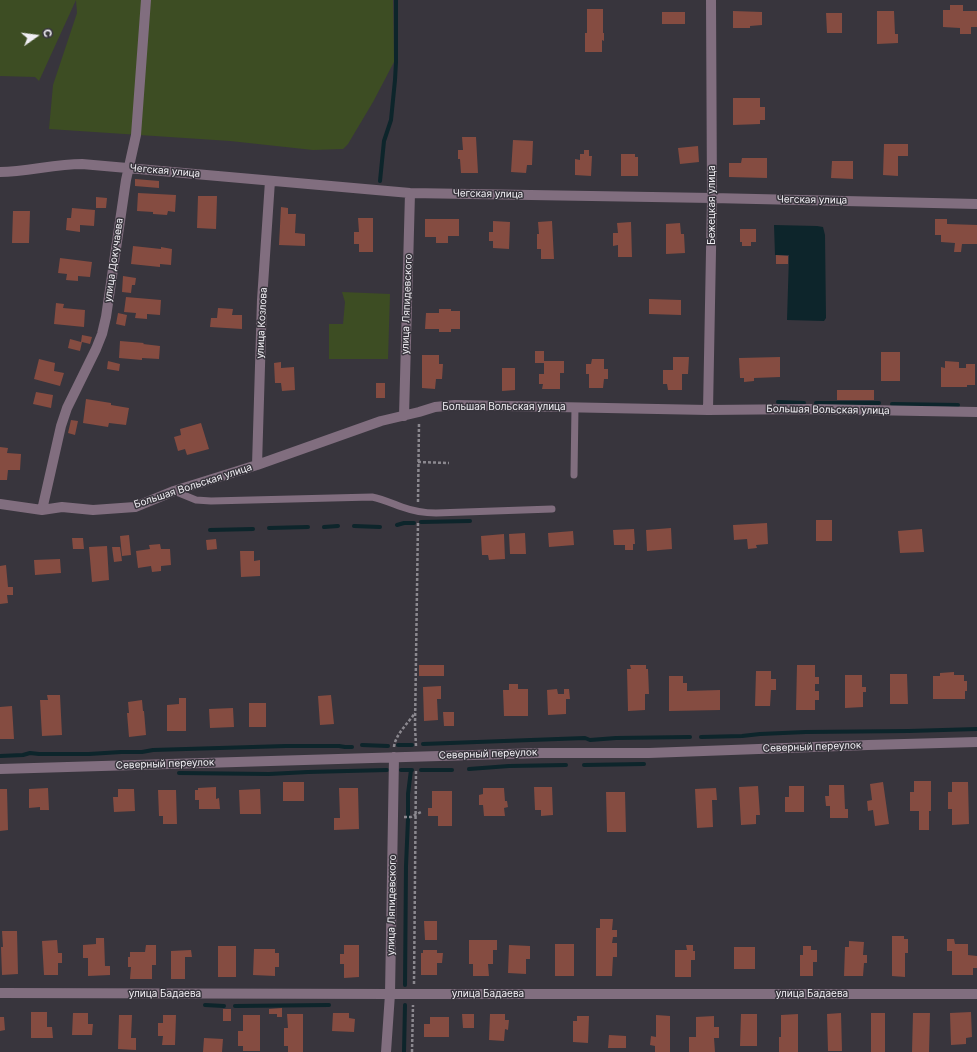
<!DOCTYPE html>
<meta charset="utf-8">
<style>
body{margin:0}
#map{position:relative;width:977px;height:1052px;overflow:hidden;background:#38353d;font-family:Inter,sans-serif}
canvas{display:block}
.north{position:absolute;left:16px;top:16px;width:40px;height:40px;-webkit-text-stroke:3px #38353d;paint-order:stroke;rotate:76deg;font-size:11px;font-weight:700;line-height:16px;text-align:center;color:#f0eef3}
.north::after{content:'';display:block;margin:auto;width:14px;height:18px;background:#f0eef3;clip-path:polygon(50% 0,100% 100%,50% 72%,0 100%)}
</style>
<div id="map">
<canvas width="977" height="1052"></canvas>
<div class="north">С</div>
</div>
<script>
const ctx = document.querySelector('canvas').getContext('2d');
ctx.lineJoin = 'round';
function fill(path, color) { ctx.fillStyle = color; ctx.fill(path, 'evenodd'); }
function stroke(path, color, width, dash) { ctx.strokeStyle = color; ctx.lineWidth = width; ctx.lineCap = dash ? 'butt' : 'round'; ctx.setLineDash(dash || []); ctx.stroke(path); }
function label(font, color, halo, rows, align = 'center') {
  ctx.font = font + ' Inter,sans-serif'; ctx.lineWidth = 3; ctx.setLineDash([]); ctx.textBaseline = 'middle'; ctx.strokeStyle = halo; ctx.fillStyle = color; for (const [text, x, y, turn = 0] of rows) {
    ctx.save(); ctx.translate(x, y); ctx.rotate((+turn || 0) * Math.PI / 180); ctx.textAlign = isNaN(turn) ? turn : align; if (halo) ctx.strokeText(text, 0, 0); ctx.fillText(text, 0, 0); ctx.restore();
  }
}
fill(new Path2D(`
 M0,0H393L394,62L373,102L348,144L343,149L313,150L230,141L49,129L53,85L77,13L76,0L39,81L35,77L0,76Z
 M342,292L390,294L388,359H329V324H343L345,302Z`), '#3d4d23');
fill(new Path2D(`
 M774,225L817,226L823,227L825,235L826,318L824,321L787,320L789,255H775Z`), '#0d252b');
stroke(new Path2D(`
 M380,181L384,141L391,120L395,80L396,62V0
 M778,402L804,403
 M816,403H879
 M892,404L958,405
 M421,522L470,521
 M397,525L404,523H414
 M354,526L380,527
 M324,527L338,526
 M269,528L308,527
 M210,530L253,529
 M701,737L742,736L760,734L806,732L909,731L977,729
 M423,744L585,738L590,740L616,738L690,737
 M362,745L388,746
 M398,745H412
 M0,756L23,755L30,753L39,754H89L121,752H142L153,750L286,746H339L345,747H352
 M584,765L644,764
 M469,769L509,766L566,765
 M401,770H412
 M421,770H452
 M179,773L269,774L308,772L387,770
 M405,985L406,866L408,819V794L411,770
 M205,1005L224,1006
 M235,1006L329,1005
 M404,1052L405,1005`), '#0d252b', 4);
fill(new Path2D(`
 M950,5H963V11H977V27H971V34H960V28L943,27V10H950Z
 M587,9H603V33H604V41L602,40V52H585V33H587Z
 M733,11L762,12V25L750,26V28H733Z
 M877,11H894L895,34H898V43L877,44Z
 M662,12H685V24H662Z
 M826,13H842V33H827Z
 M733,98H760V107H765V120H760V124L733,125Z
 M462,137H476L478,173H461L460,159H458V150H463Z
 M513,140L533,141L532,165H527L526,173L511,172Z
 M884,144H908V156H898V176L883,175Z
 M698,146L699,162L680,164L678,148Z
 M584,150H589V156H592L591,176L575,175V159L580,160V154H584Z
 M621,154H635V157H638V176H621Z
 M742,158H767V178L729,177V163H741Z
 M832,161H853V179L831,178Z
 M135,179L159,181V188L135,186Z
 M138,193L176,195L175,212L168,211L167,215L153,214V212L137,211Z
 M198,196H217L216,229L197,228Z
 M96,197L107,198L106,208H96Z
 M281,207L288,208V214H296L295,233L305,234V246L279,245Z
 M72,208L95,210L94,226L80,225V232L66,230L67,218H71Z
 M13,211H30L29,243H12Z
 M358,218H373V252H359V244H354V232H359Z
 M425,219H459V236H448V243H436V237H425Z
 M935,219H947V224L977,225V244H962L961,252H954L955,243L941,242V235H935Z
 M493,221L510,222L509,249L493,248V241H489V232H493Z
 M552,221L554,259H541V249H537V234H539L538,222Z
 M631,222L632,257H618V245L613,246V233H618L617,223Z
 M680,223L681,234H684L685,253L666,254V224Z
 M740,229H756V242H751V246H742V242H740Z
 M133,246L161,249V247L172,249L171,265L160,264V267L131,264Z
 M776,255L788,256V264H776Z
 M60,258L92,262L90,277L78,276V281L66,280L67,274L58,273Z
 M123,276L136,278L135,285H132L131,293L122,292Z
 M126,297L161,300L160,315L147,314V319L135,318L136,313L124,312Z
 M649,299L681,300V315L649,314Z
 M56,303L64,304L63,308L85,310L84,327L54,324Z
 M218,308L233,309L232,315H242V329L210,327L211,318H217Z
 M439,309H451V311H460V329H451V332H439V329H425L426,313H439Z
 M118,313L127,315L125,326L116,324Z
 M82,335L92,337L90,344L82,342L80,351L68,348L70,339L81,342Z
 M120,341L144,343L143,344L160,346L159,359L142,358V360L119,358Z
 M535,351H544V361H564V373H560V389H542L543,384H539V374H544V363H535Z
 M881,352H900V381H881Z
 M422,355H439V364H443L442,379H436L435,389L422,388Z
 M673,357H689L688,374H682V390H668L667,384H663V370H673Z
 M780,357V377L754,378V381L744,382V378H740L739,358Z
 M39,359L55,363L54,371L64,373L60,386L34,379Z
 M592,359H604V369H608V379H604L603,388H589V374H586V364H591Z
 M108,361L120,364L119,371L107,369Z
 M945,361L959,362V368H966V364H975V385H967V387H941V367L945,368Z
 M281,362V368L294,367L295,390L282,391L281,383H275L274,363Z
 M502,368H515V390L502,391Z
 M376,383H385V398H376Z
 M837,390H874V400H837Z
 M36,392L53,395L51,408L33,404Z
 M86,399L111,403V405L129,408L126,425L109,423L108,427L83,423Z
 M71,420L78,421L75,435L68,433Z
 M201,423L209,449L187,455L185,449L178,451L174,437L181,435L180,429Z
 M0,447L8,448L7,453L21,454L20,470H8L7,480H0Z
 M816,520H832V541H816Z
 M767,523L768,544L756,545L757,548L748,549L747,539L734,540L733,525Z
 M671,528L672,549L647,551L646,530Z
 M634,529L635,544H633V550H625V545H614L613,530Z
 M922,529L924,552L900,553L898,531Z
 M573,531L574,545L549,547L548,533Z
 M525,533L526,554H510L509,534Z
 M504,534L505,559L489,560L488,555H482L481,536Z
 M129,535L131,555L122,556L120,536Z
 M72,538H83L84,549H73Z
 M216,539L217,549L207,550L206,540Z
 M160,544L161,549H170L171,565L161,566V571L152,572L151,566L138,568L136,551L150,549L149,545Z
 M107,546L109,580L92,582L89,547Z
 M112,547H120L122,561L114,562Z
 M240,551H254V561L260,560V576L241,577Z
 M60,559L61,573L35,575L34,560Z
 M6,565L8,587H13V595H7L8,603L0,604V566Z
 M419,665H444V676H419Z
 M630,665H646V669H648L649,694H645V710L628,711L627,669H631Z
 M797,665H815V677H819V684H815V691H819V700H815V710H796Z
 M756,671H771V679H776V690H771L770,706H755Z
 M954,672V675H964V681H967V691H965V699H933V676H940V673Z
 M890,674H907L908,704H890Z
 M845,675H862V687H866V692H863V707L845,708Z
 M669,676H683V683H687V691L720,690V710L669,711Z
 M509,684H518V689H528V716H504L503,690H509Z
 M441,686V699H437L438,720L424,721L423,687Z
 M557,689L558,694H564V689H569L570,699H566V714L548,715L547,690Z
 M47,695H60L62,735L42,736L40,700H48Z
 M331,695L334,724L320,725L318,696Z
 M179,698H186V731H167V705L179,704Z
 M142,700L143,711H144L146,735L129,737L127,713H129L128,702Z
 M249,703H266V727H249Z
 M12,706L14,739H0V707Z
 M233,708L234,727L210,728L209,709Z
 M443,712H454V726H444Z
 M914,781H931V811H929V830H919V811H910V792H914Z
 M283,782H304V801H283Z
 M883,782L889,824L875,826L873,810L868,811L867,801L872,800L870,784Z
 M952,782H968L969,824L952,825V809H948V792H952Z
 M829,785H844L845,809H848V818H830V806H826L825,796H829Z
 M758,786L760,815H756V824L741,825L739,787Z
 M789,786H804V812H785V797H789Z
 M216,787V799L219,798L220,809H199V800H195V790H198V788Z
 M534,787H552L553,815L541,816V810H535Z
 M48,788L49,810H40V807L29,808V789Z
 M339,788H358L359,829L334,830V818H340Z
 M483,788H504L505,801H507L508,807L504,808L505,816H484L483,805H479V795L483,794Z
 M716,788L717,800H712L713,827L697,828L695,789Z
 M0,789H7L8,830L0,831Z
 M118,789H134L135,811L114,812L113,797H118Z
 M260,789L261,814H240L239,790Z
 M158,790H176L177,824H163V816H159Z
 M432,791H452V826H438V816H428V808H432Z
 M606,792H625L626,832H607Z
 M600,919H613L612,930H617V937H613L612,943H617V957H613L612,976H596V928H600Z
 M424,921H437V940H425Z
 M2,931H17L18,974L2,975L1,947H3Z
 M892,936H904V939H908V953H905V977L892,976Z
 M96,938H104L105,966H110V975L88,976V958H83V945L96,944Z
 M947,939H954L955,944H968V955L977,956V968H973V975H952V951H947Z
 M57,940L58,953H62V963H58V975H44L42,941Z
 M469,940H497V950H493V964H488L489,976H473V964H469Z
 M849,941L864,942L863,955H867V963H864L863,976H844L845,947H849Z
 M555,944H574V976H555Z
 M146,945H156V965H152V979H130L131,967H128V957H130V952H145Z
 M344,945H359V977L344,978V964H340V954H344Z
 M509,945L530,946V959H526V974L508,973Z
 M686,945H693V951H695V960H691V977H675V950H687Z
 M218,946H236V977H218Z
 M803,946H811V950H817V962H813V976H800V955H803Z
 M734,947H755V969H734Z
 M254,949H275V953H279V967H275V976L253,975Z
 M191,950L192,957H185V979H171V951Z
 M423,950H437V953H443L442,963H437V975H421V953H423Z
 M282,1008V1017H277V1014H269V1009Z
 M223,1009H231V1021H223Z
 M31,1012H47V1027H52L53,1038H31Z
 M971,1012L972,1037L966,1038V1044L951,1045L950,1013Z
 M73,1013H88V1024H93L92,1035H72Z
 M333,1013H349V1018L355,1019L354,1032L332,1031Z
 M841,1013L842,1051H828L827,1014Z
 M871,1013H885V1052H871Z
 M913,1013H930L929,1052H912Z
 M287,1014H303V1052H288V1046H284V1028H288Z
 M462,1014H474V1028H463Z
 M490,1014H505V1020H509L508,1030L505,1029L504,1041L489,1040Z
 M741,1014H757V1046H740Z
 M798,1014V1052H779V1037H781V1015Z
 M119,1015H132L131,1038H136V1050L118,1049Z
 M163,1015H176L175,1045H162L163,1036H158V1023H163Z
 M243,1015H260V1051H243V1046H238V1031H243Z
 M656,1015L670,1016V1052H655V1046L650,1045L651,1036L656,1037Z
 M577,1016H589L588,1043L573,1042V1021H577Z
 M714,1016V1027H719V1038H714L715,1052H689V1037H696V1017Z
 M0,1017H4L5,1030L0,1031Z
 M430,1017H449V1037H424V1024H430Z
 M609,1035L626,1036V1048H608Z
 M204,1038L223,1039L222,1052H203Z`), '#854c41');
stroke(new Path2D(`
 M418,462L449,463
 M418,502L419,423
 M416,746L415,727L418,521
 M394,747C395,735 409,722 415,713
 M404,817H411L421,812
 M414,984L416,769
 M412,1052L413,1005`), '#8b888f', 2.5, [3, 2]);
stroke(new Path2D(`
 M574,475L575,407
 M174,491L196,500L211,501L372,497C382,499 391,503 402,507C413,511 425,513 436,513L552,509`), '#816e7f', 7);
stroke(new Path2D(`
 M0,172C27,172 54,164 82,164L410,193L712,198L977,204
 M708,410L712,198L711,0
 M404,416L410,193
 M257,465L262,300L270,181
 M0,504L42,510L62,507L93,510L135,507L174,491L257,465L381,421L419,412L435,407L455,405L708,410L809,409L977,412
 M42,510L61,426L67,408L96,349L102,334L106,317L126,180L136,135L146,0
 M0,769L541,753H649L868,745L977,742
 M0,993L390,994H977
 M386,1052L390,994L394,757`), '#816e7f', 10);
label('10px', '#f0eef3', '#38353d', [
 ["Чегская улица",165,171,5],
 ["Чегская улица",488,194,1],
 ["Чегская улица",812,200,1],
 ["Бежецкая улица",712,205,-90],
 ["улица Докучаева",114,260,-82],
 ["улица Ляпидевского",407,304,-88],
 ["улица Козлова",262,323,-87],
 ["Большая Вольская улица",504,407],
 ["Большая Вольская улица",828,410,1],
 ["Большая Вольская улица",193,486,-18],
 ["Северный переулок",812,747,-2],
 ["Северный переулок",488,754,-2],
 ["Северный переулок",165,764,-2],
 ["улица Ляпидевского",392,905,-89],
 ["улица Бадаева",165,994],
 ["улица Бадаева",488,994],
 ["улица Бадаева",812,994]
]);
</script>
